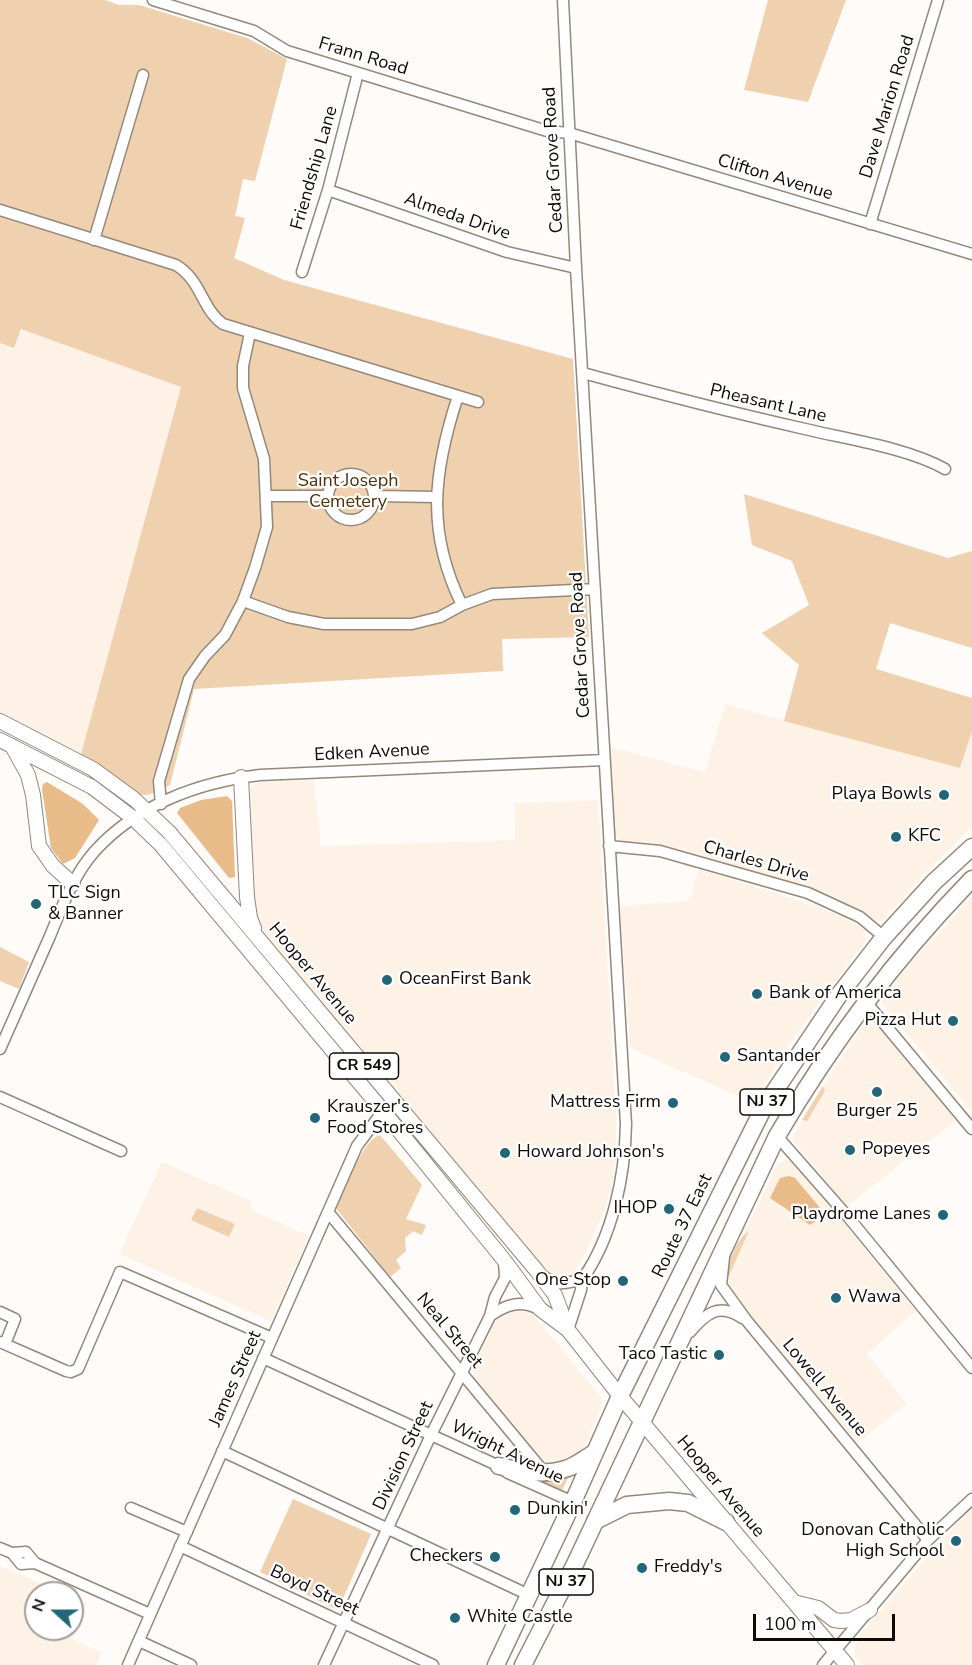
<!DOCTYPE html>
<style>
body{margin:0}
#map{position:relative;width:972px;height:1665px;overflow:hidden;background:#fefbf8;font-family:"Nunito Sans",sans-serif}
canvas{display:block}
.north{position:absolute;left:24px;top:1581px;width:60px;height:60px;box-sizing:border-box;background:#fff;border:2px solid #9f9d9b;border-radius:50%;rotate:291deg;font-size:16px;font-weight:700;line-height:24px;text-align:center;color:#0f0a06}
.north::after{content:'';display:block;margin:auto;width:21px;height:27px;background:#226678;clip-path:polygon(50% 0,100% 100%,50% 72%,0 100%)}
.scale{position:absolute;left:753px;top:1614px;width:142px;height:27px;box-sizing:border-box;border:3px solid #0f0a06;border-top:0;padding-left:8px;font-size:18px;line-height:21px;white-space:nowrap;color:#0f0a06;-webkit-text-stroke:4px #fff;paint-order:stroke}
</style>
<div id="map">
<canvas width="972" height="1665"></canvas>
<div class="north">N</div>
<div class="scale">100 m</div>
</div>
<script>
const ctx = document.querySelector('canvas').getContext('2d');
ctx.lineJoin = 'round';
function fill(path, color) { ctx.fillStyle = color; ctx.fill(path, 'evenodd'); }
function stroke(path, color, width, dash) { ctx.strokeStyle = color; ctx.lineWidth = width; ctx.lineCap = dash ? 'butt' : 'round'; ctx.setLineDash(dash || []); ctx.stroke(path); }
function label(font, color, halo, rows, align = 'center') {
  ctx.font = font + ' "Nunito Sans",sans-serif'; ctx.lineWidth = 4.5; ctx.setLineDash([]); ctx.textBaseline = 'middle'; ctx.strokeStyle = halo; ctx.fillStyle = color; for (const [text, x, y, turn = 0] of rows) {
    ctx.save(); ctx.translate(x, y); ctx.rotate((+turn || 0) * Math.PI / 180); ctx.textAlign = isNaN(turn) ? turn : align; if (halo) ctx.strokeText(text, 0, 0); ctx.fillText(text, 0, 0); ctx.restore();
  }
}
fill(new Path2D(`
 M21,329L181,387L81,754L0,714V343L14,348Z
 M725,704L960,768L972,731V827L929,869L883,920L878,922L833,897L805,888L681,849L650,843L619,840L615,834L609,747L705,772Z
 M314,780L321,846L515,840L514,803L598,800L616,1116V1157L612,1185L604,1211L591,1240L575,1272L570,1277L556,1280L544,1272L258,925L254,913L248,793L251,787L256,783Z
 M699,869L819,907L850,920L865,931L866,940L790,1043L753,1103L630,1048L620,906L689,901Z
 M972,897V1112L881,1002L909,965Z
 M870,1023L879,1028L956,1120L847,1206L794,1142L793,1137L823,1086L862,1027Z
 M788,1159L795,1164L916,1311L867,1354L907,1404L857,1443L724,1284V1273L778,1164Z
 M162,1162L251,1201L252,1210L309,1236L271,1321L119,1254Z
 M513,1310L532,1313L600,1396L603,1403L585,1446L579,1455L553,1467L543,1463L474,1381L473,1367L493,1325L502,1314Z
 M972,1506V1665H863L856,1657L854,1650L862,1632Z
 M0,1566L64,1593H36V1629H72V1596L87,1603L72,1639L102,1652L97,1664L98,1665H0Z`), '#fef2e6');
fill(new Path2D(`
 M0,0H105L119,5H139L247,38L287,59L255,181L243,179L235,216L245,218L234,258L284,280L573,359L589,637L502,639L503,671L194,689L170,785C160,790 149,798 138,794L81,754L181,387L21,329L14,348L0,343Z
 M768,0H846L808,102L744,90Z
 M744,494L948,558L972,551V648L890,623L876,669L972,698V731L960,768L784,721L799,665L762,633L809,605L792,561L752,545Z
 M0,947L29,962L19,989L0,981Z
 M823,1086L825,1091L807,1121L802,1120Z
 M380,1135L422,1185L406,1219L426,1225L422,1235L413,1231L405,1238L406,1251L396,1260L401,1268L390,1277L336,1208C343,1191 363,1139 380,1135Z
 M197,1208L235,1224L229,1237L191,1220Z
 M749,1231L727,1280L724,1284C724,1269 736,1239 749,1231Z
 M512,1442L532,1465H514L515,1455Z
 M566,1477L568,1478L561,1492L537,1480Z
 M293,1499L371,1534L338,1610L260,1572Z`), '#efd0af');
fill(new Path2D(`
 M47,782L83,804L99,820L75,858L63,864L51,848L42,789L43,784Z
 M227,796L232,801L235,877L229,878L177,813L180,808L201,800Z
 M789,1176L795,1178L821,1209L819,1219L810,1225L770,1198L780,1178Z`), '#e8bb89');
const minor = new Path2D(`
 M153,0L254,31L287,51L547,131L569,133L972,254
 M563,0L576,268L626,1124C625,1176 613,1236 582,1280L581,1290L568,1330
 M328,190L507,252L576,268
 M0,210L176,265C202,281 201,308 223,324L478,402
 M870,224L938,0
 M94,240L143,75
 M302,272L328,190L358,73
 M583,373C656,393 730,412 805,429C846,439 908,448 945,469
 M458,396C433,472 426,532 462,605
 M328 497a23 23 0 1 1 46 0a23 23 0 1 1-46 0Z
 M266,496H328
 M375,496L436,497
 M243,601L288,617L324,624H412L440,617L462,605L492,594L595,589
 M161,804L159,781L189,679L205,656L225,635L243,601L255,568L267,527L264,459L243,388V366L250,333
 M609,846L660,851L808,893L860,917L884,937
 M866,1002L972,1129
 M0,1049C17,1011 33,974 50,936C62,907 73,876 94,852C136,805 199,782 260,775L604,760
 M0,1097L121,1151
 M777,1136L849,1218L972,1368
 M328,1212L544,1472
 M724,1257L721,1285L747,1321L928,1540
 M543,1276C560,1287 563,1283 582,1280
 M0,1312L15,1319L5,1344
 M490,1316C507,1304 520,1300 539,1309
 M690,1332C705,1314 719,1302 742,1318
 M0,1342L66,1371L71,1372L78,1369L120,1272L272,1338
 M263,1358L499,1466L508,1473L573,1502
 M222,1451L529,1595
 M131,1508L187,1532
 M180,1546L433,1665
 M0,1548L12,1553L21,1564L35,1563L150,1614
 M12,1553L26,1552L35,1563
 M139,1641L191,1665
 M128,1665L357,1146L383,1111
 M324,1665L431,1435L490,1316L495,1297L505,1278L504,1260
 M823,1665L928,1540L972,1499`);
const major = new Path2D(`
 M0,721L93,769L134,799L169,832L537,1271L555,1295L568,1330
 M0,740L92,787L133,818L161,845L383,1111L504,1260L540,1309L568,1330L620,1396L847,1665
 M12,746L28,775L33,795L39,846L53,866L73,884
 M241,777L247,897L250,918L254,928
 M794,1602L818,1608L834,1620L841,1621L851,1620L870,1610`);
const highway = new Path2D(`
 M499,1466C520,1471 543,1476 565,1469C575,1467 585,1458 594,1453
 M595,1521L627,1505L669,1501L688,1503L726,1522
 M496,1665L573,1502L620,1396L764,1107L839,995L884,937L934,882L972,847
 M523,1665L575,1564L777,1136C832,1042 896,957 972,879`);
stroke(minor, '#94887b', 13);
stroke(major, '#94887b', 16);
stroke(highway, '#94887b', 19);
stroke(minor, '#fff', 10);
stroke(major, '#fff', 14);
stroke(highway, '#fff', 16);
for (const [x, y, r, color] of [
 [944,795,6,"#226678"],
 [896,837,6,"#226678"],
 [36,904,6,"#226678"],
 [387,980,6,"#226678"],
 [757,994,6,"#226678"],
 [953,1021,6,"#226678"],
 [725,1057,6,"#226678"],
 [877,1092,6,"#226678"],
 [673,1103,6,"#226678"],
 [315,1118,6,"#226678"],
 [850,1150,6,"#226678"],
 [505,1153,6,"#226678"],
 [669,1209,6,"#226678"],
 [943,1215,6,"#226678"],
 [623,1281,6,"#226678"],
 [836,1298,6,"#226678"],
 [719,1355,6,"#226678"],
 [515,1510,6,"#226678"],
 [956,1541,6,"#226678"],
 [495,1557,6,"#226678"],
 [642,1568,6,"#226678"],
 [455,1618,6,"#226678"]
]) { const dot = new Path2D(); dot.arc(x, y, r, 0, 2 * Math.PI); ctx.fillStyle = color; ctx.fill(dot); stroke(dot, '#fff', 2); }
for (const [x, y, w] of [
 [364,1066,69],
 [767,1102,54],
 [566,1582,54]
]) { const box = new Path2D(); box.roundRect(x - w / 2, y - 13, w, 26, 4.5); ctx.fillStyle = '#fff'; ctx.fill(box); stroke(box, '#0f0a06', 1.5); }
label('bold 16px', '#0f0a06', null, [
 ["CR 549",364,1066],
 ["NJ 37",767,1102],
 ["NJ 37",566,1582]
]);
label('18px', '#0f0a06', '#fff', [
 ["Frann Road",363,57,17],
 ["Dave Marion Road",888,107,-73],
 ["Cedar Grove Road",554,160,-93],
 ["Friendship Lane",315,168,-74],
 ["Clifton Avenue",775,178,17],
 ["Almeda Drive",457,217,19],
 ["Pheasant Lane",768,404,13],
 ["Cedar Grove Road",581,645,-93],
 ["Edken Avenue",372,753,-3],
 ["Charles Drive",756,862,16],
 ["Hooper Avenue",312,974,50],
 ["Route 37 East",683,1226,-64],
 ["Neal Street",449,1331,50],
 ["James Street",236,1379,-66],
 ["Lowell Avenue",824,1388,50],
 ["Wright Avenue",507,1453,26],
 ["Division Street",404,1456,-65],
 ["Hooper Avenue",720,1487,50],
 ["Boyd Street",314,1591,25]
]);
label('18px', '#4d3006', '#fff', [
 ["Saint Joseph",348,482],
 ["Cemetery",348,503]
]);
label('18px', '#0f0a06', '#fff', [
 ["Playa Bowls",932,795,"right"],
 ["KFC",908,837],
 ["TLC Sign",48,894],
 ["& Banner",48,915],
 ["OceanFirst Bank",399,980],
 ["Bank of America",769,994],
 ["Pizza Hut",941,1021,"right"],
 ["Santander",737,1057],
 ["Mattress Firm",661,1103,"right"],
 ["Krauszer's",327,1108],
 ["Food Stores",327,1129],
 ["Burger 25",877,1112,"center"],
 ["Popeyes",862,1150],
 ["Howard Johnson's",517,1153],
 ["IHOP",657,1209,"right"],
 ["Playdrome Lanes",931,1215,"right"],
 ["One Stop",611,1281,"right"],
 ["Wawa",848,1298],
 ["Taco Tastic",707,1355,"right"],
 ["Dunkin'",527,1510],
 ["Donovan Catholic",944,1531,"right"],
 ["High School",944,1552,"right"],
 ["Checkers",483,1557,"right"],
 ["Freddy's",654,1568],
 ["White Castle",467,1618]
], 'left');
</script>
